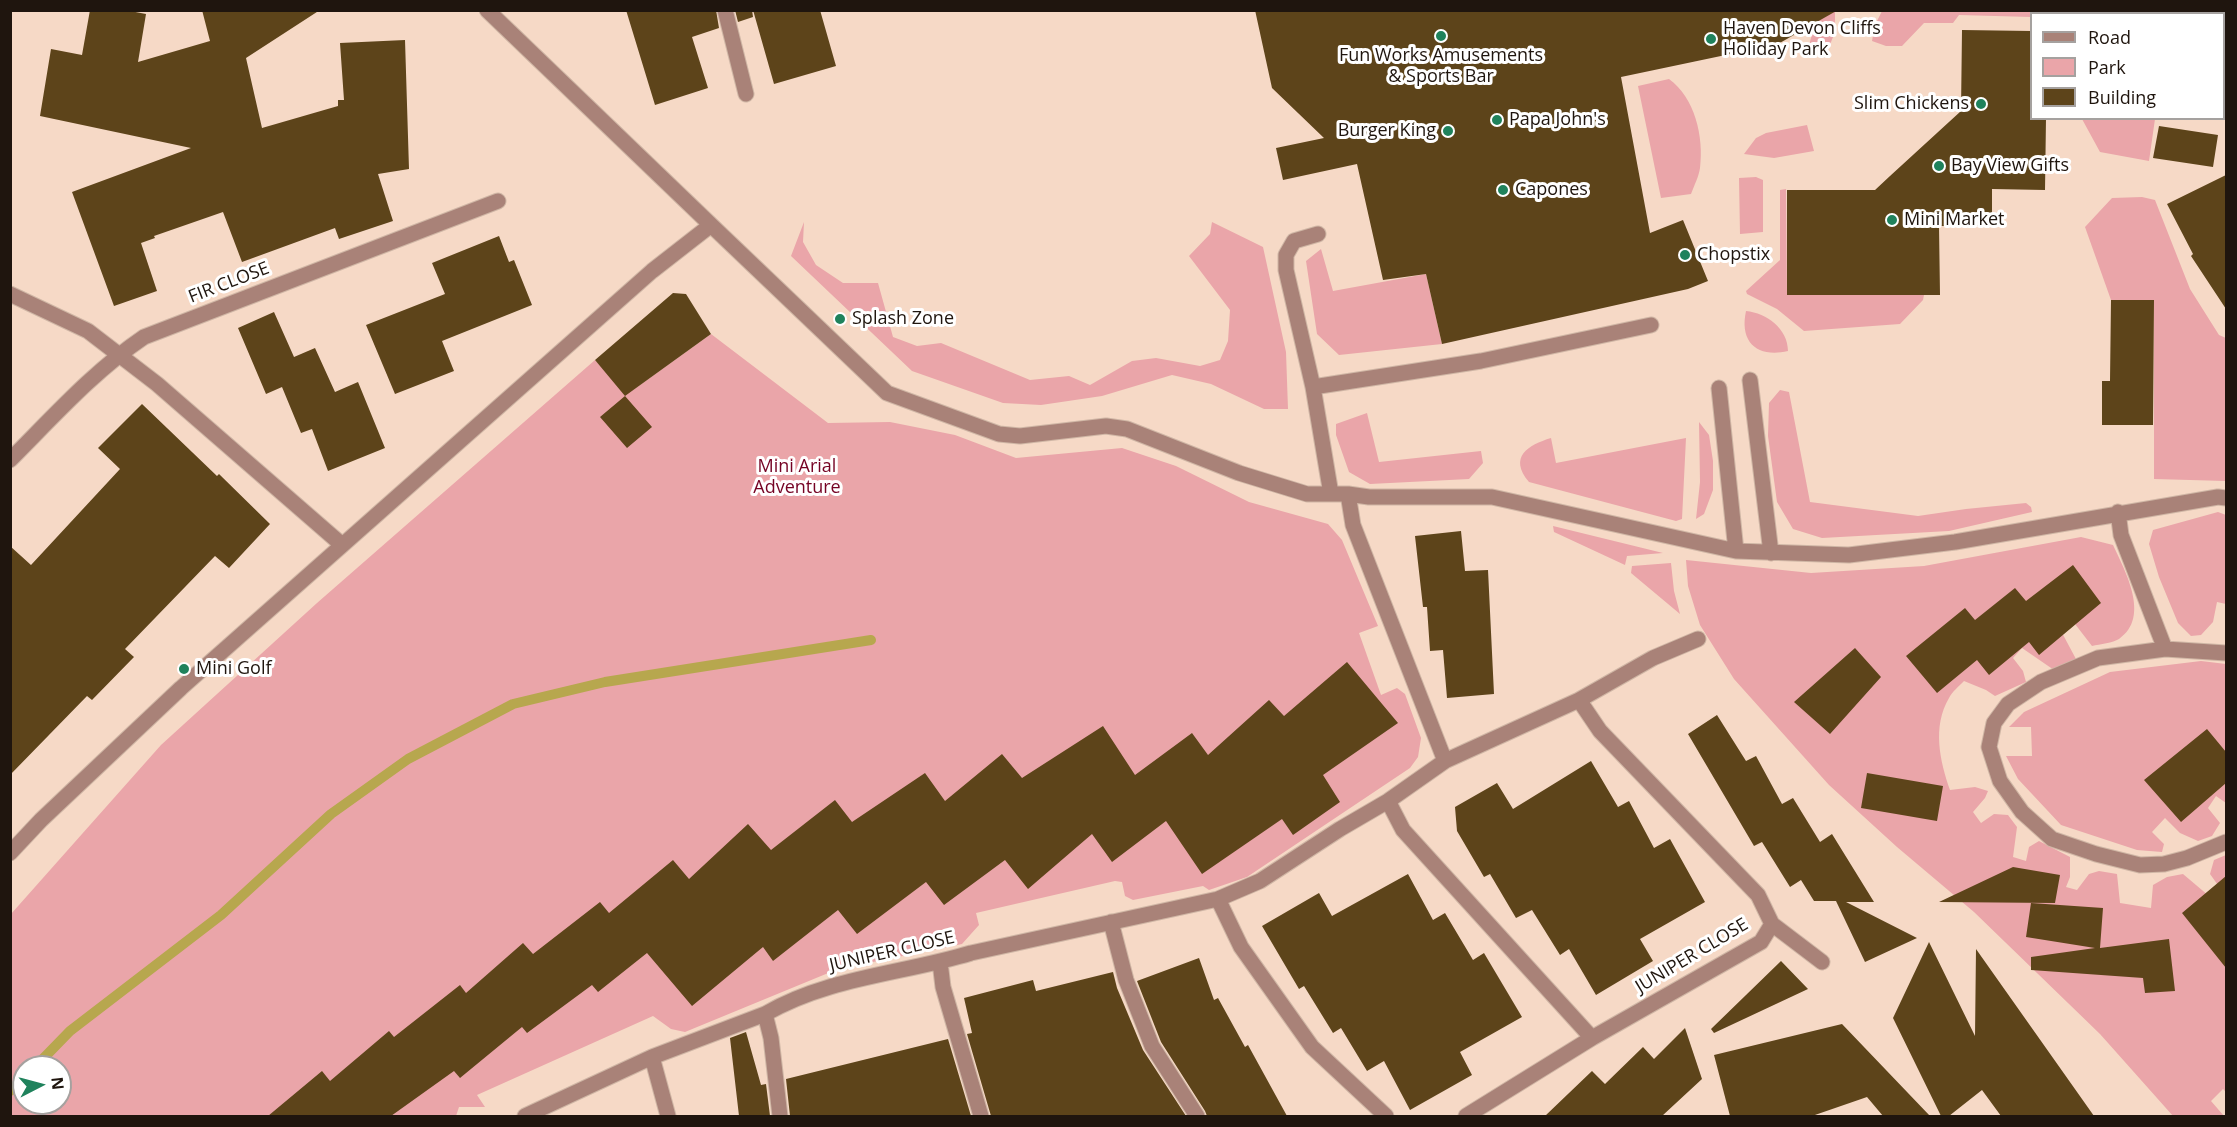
<!DOCTYPE html>
<style>
body{margin:0}
#map{position:relative;width:2237px;height:1127px;overflow:hidden;background:#f6d9c6;font-family:"Open Sans",sans-serif}
canvas{display:block}
.frame{position:absolute;inset:0;border:12px solid #1f150e;pointer-events:none}
.legend{position:absolute;left:2030px;top:12px;width:195px;height:108px;box-sizing:border-box;background:#fff;border:2px solid #a5a19f;margin:0;padding:8px 10px;list-style:none;font-size:18px;color:#1f150e}
.legend li{display:flex;align-items:center;gap:12px;height:30px}
.legend b{width:30px;border:2px solid #a5a19f}
.north{position:absolute;left:12px;top:1055px;width:60px;height:60px;box-sizing:border-box;background:#fff;border:2px solid #a5a19f;border-radius:50%;rotate:84deg;font-size:16px;font-weight:700;line-height:24px;text-align:center;color:#1f150e}
.north::after{content:'';display:block;margin:auto;width:21px;height:27px;background:#1f825c;clip-path:polygon(50% 0,100% 100%,50% 72%,0 100%)}
</style>
<div id="map">
<canvas width="2237" height="1127"></canvas>
<div class="frame"></div>
<ul class="legend">
<li><b style="height:8px;background:#a98278"></b>Road</li>
<li><b style="height:16px;background:#eaa5a9"></b>Park</li>
<li><b style="height:16px;background:#5d441a"></b>Building</li>
</ul>
<div class="north">N</div>
</div>
<script>
const ctx = document.querySelector('canvas').getContext('2d');
ctx.lineJoin = 'round';
function fill(path, color) { ctx.fillStyle = color; ctx.fill(path, 'evenodd'); }
function stroke(path, color, width, dash) { ctx.strokeStyle = color; ctx.lineWidth = width; ctx.lineCap = dash ? 'butt' : 'round'; ctx.setLineDash(dash || []); ctx.stroke(path); }
function label(font, color, halo, rows, align = 'center') {
  ctx.font = font + ' "Open Sans",sans-serif'; ctx.lineWidth = 6; ctx.setLineDash([]); ctx.textBaseline = 'middle'; ctx.strokeStyle = halo; ctx.fillStyle = color; for (const [text, x, y, turn = 0] of rows) {
    ctx.save(); ctx.translate(x, y); ctx.rotate((+turn || 0) * Math.PI / 180); ctx.textAlign = isNaN(turn) ? turn : align; if (halo) ctx.strokeText(text, 0, 0); ctx.fillText(text, 0, 0); ctx.restore();
  }
}
fill(new Path2D(`
 M1813,11H1835V32L1825,57L1809,45L1815,24Z
 M1882,11V10L2204,11L2201,14H2032L2031,17L1959,15L1953,23H1924L1902,46H1886L1872,41L1875,25Z
 M1669,79C1695,98 1704,137 1700,168C1699,176 1694,186 1691,194L1661,198L1638,86Z
 M2082,119H2155L2149,161L2100,152Z
 M1807,125L1814,151L1774,158L1744,154L1756,138L1766,133Z
 M1756,177L1763,180V232L1740,234L1739,178Z
 M1786,189L1787,295H1924L1923,300L1900,324L1804,331L1777,309L1747,294L1746,291L1780,260V190Z
 M2142,197L2155,200L2190,289L2219,335L2226,338V481L2154,479V300H2111L2085,227L2112,198Z
 M804,222L803,242L816,265L843,283H878L893,337L917,346L941,343L1030,380L1069,376L1090,385L1132,361L1156,358L1200,366L1220,360L1228,341L1230,310L1189,256L1210,234L1212,222L1263,247L1286,352L1288,409H1264L1211,384L1172,375L1102,396L1041,405L1003,403L912,371L791,256Z
 M1321,249L1333,291L1426,274L1442,344L1339,355L1317,334L1306,261Z
 M1746,311C1767,313 1788,329 1788,351C1758,358 1739,343 1746,311Z
 M711,334L828,423L890,422L955,435L1016,458L1122,448L1176,466L1249,502L1328,524L1342,540L1378,626L1359,633L1381,695L1397,688L1405,694L1421,738L1418,757L1410,768L1247,877L1209,890L1203,886L1133,900L1125,896L1122,882L1115,881L976,913L979,925L962,944L838,969L685,1032L671,1029L653,1016L477,1095L485,1107H459L456,1116H11V914L161,745L317,603L595,360L623,390H633ZM24,1067H60V1103H24Z
 M1780,390L1789,392L1810,502L1918,516L1966,509L2026,503L2031,507L2032,512L1949,531L1822,538L1793,529L1777,502L1768,436L1769,403Z
 M1367,413L1379,462L1481,451L1483,463L1469,479L1370,484L1349,472L1336,435V424Z
 M1699,422L1709,435L1713,461V490L1704,514L1696,519L1700,482Z
 M1551,438L1556,463L1686,438L1682,519L1676,521L1529,482C1508,457 1528,445 1551,438Z
 M2218,512L2226,515V604L2217,602L2213,622L2201,635L2191,636L2178,623L2159,577L2149,544L2153,530Z
 M1553,526L1663,553L1627,556L1625,565L1554,532Z
 M2081,537L2113,545C2125,571 2151,617 2119,639C2113,643 2100,644 2092,646L2075,624L2061,631L2076,659L2054,670L2022,648L2013,658L2023,671L2026,682L1995,696L1986,690L1964,681C1959,686 1952,692 1949,698C1932,727 1940,761 1950,790L1975,787L1988,791L1985,798L1973,812L1981,823L1994,814L2008,815L2017,827L2013,857L2026,861L2029,847L2039,841L2070,857V877L2066,887L2077,890L2089,874L2099,871L2117,874L2120,903L2151,908L2153,885L2167,877L2183,874L2209,896L2220,888L2210,874L2214,860L2226,855V1092L2223,1089L2211,1101L2224,1116H2173L2100,1034L1974,912L1897,847L1829,785L1734,679L1700,625L1688,586L1686,560L1811,573L1924,566Z
 M1671,563L1674,591L1680,614L1631,573L1632,566Z
 M2201,661L2226,664V803L2216,796L2208,808L2220,823L2212,836L2198,841L2180,833L2165,818L2152,832L2164,844L2162,852L2137,850L2061,825L2018,779L2006,756H2032L2031,727H2009L2024,712L2110,672Z`), '#eaa5a9');
stroke(new Path2D(`
 M35,1067L70,1031L221,915L331,814L408,759L513,704L605,682L871,640
 M10,1091L24,1078`), '#b7a74e', 10);
fill(new Path2D(`
 M90,10H125L146,14L138,62L210,41L202,10H320L246,58L262,128L338,106V100H344L340,43L405,40L409,169L378,174L393,221L339,239L335,228L242,262L223,212L154,236L155,238L141,243L157,291L114,306L72,192L191,148L40,116L51,49L82,55Z
 M626,10H716L719,28L692,37L708,88L655,105Z
 M735,10H752L753,17L738,22Z
 M753,10H820L836,66L774,84Z
 M1255,10H1838L1778,44L1621,77L1650,233L1683,220L1708,281L1688,289L1442,344L1426,274L1383,280L1357,164L1283,180L1276,148L1324,138L1272,88Z
 M1962,30L2031,31V118H2046L2045,190L1992,189V226H1939L1940,295H1787V190H1875L1890,176L1961,111Z
 M2159,126L2218,135L2213,167L2153,158Z
 M2226,175V309L2191,256L2193,254L2167,204Z
 M499,236L509,262L514,260L532,305L442,341L454,371L395,394L366,325L445,294L432,263Z
 M673,293L686,294L711,334L625,396L595,360Z
 M2111,300H2154L2153,425H2102V381H2110Z
 M274,312L294,357L315,348L335,392L358,382L385,448L328,471L312,429L301,433L282,387L266,394L238,328Z
 M625,396L652,427L627,448L600,417Z
 M142,404L217,476L219,474L270,524L229,568L215,556L125,649L134,657L92,700L87,696L10,775V546L31,565L120,469L98,448Z
 M1461,531L1465,571L1488,570L1494,694L1447,698L1443,650L1430,651L1427,607H1423L1415,536Z
 M2073,565L2101,603L2039,655L2029,642L1989,675L1977,660L1937,693L1906,656L1965,608L1975,620L2015,588L2026,601Z
 M1855,648L1881,677L1830,734L1794,702Z
 M1347,662L1398,723L1323,775L1340,802L1293,835L1282,819L1202,874L1166,821L1112,862L1092,834L1028,889L1005,860L944,905L926,882L857,934L838,910L773,961L763,947L692,1006L647,953L598,992L592,985L527,1033L522,1027L460,1078L454,1071L391,1116H268L322,1071L330,1081L389,1031L394,1037L460,985L466,993L523,943L533,954L600,902L609,913L673,860L689,879L748,824L771,850L835,800L852,822L925,773L945,801L1002,754L1022,778L1103,726L1135,775L1192,733L1208,755L1269,700L1284,716Z
 M1717,715L1746,761L1756,756L1782,804L1793,798L1820,842L1832,834L1874,902H1846L1917,938L1865,962L1836,901H1814L1801,880L1790,887L1762,842L1754,846L1688,734Z
 M2207,729L2226,752V783L2181,822L2144,780Z
 M1591,761L1618,807L1629,801L1654,848L1670,839L1705,902L1640,939L1653,961L1596,995L1569,949L1560,955L1532,910L1516,918L1490,874L1484,877L1457,831L1455,807L1497,783L1513,809Z
 M1867,773L1943,786L1937,821L1861,808Z
 M2013,867L2060,875L2055,903L1939,902Z
 M1408,874L1433,920L1445,913L1473,960L1484,953L1522,1017L1460,1052L1472,1075L1410,1110L1384,1061L1367,1071L1341,1028L1333,1033L1304,986L1299,989L1262,926L1319,893L1332,916Z
 M2226,876V968L2182,913Z
 M2031,903L2103,908L2100,948L2169,939L2175,991L2145,993L2143,978L2031,970V957L2095,948L2026,937Z
 M1929,942L1975,1036L1976,949L2094,1116H2001L1982,1090L1949,1116H1941L1893,1018Z
 M1199,958L1214,1000L1218,998L1245,1047L1248,1045L1287,1116H1207L1205,1111L1161,1042L1137,981Z
 M1781,961L1808,989L1714,1033L1711,1029Z
 M1113,972L1117,988L1143,1050L1186,1116H991L967,1034L972,1033L964,998L1033,980L1036,991Z
 M1842,1024L1930,1116H1883L1867,1097L1812,1116H1730L1714,1055Z
 M1685,1028L1702,1079L1662,1116H1545L1592,1071L1605,1084L1643,1047L1654,1059Z
 M746,1032L761,1085L766,1084L770,1116H739L730,1038Z
 M948,1039L971,1116H790L786,1079Z`), '#5d441a');
const minor = new Path2D(`
 M487,10L711,225
 M725,10L746,94
 M1318,234L1294,241L1286,255V270L1313,387L1331,494
 M10,294L88,331L157,384L341,544
 M1750,380L1771,553
 M1313,387L1481,361L1651,325
 M1719,388L1736,551
 M10,460C53,417 94,371 144,337L498,201
 M1348,494L1353,525L1445,761
 M2118,512L2121,535L2165,649
 M2226,653L2165,649L2098,658L2041,682L2008,704L1994,723L1989,747L2000,781L2022,812L2052,839L2096,854L2140,865L2164,864L2187,858L2226,842
 M1388,801L1403,830L1592,1038
 M10,853L41,820L181,688L652,271L711,225L887,393L999,434L1020,436L1106,426L1127,429L1239,473L1307,494H1348L1369,497H1492L1736,551L1849,555L1955,542L2218,497L2226,498
 M1111,922L1126,980L1152,1046L1197,1116
 M1772,924L1822,962
 M940,962L943,987L981,1116
 M765,1014L771,1038L780,1116
 M652,1057L668,1116
 M525,1116L652,1057L765,1014C829,977 902,974 971,953L1218,899
 M1386,1116L1312,1047L1241,947L1218,899L1260,881L1340,829L1388,801L1445,761L1579,700L1653,658L1698,639
 M1466,1116L1592,1038L1761,942L1772,924L1758,895L1600,731L1579,700`);
stroke(minor, '#cfb6a5', 17);
stroke(minor, '#a98278', 15);
for (const [x, y, r, color] of [
 [1441,36,6,"#1f825c"],
 [1711,39,6,"#1f825c"],
 [1981,104,6,"#1f825c"],
 [1497,120,6,"#1f825c"],
 [1448,131,6,"#1f825c"],
 [1939,166,6,"#1f825c"],
 [1503,190,6,"#1f825c"],
 [1892,220,6,"#1f825c"],
 [1685,255,6,"#1f825c"],
 [840,319,6,"#1f825c"],
 [184,669,6,"#1f825c"]
]) { const dot = new Path2D(); dot.arc(x, y, r, 0, 2 * Math.PI); ctx.fillStyle = color; ctx.fill(dot); stroke(dot, '#fff', 2); }
label('18px', '#1f150e', '#fff', [
 ["Haven Devon Cliffs",1723,29],
 ["Holiday Park",1723,50],
 ["Fun Works Amusements",1441,56,"center"],
 ["& Sports Bar",1441,77,"center"],
 ["Slim Chickens",1969,104,"right"],
 ["Papa John's",1509,120],
 ["Burger King",1436,131,"right"],
 ["Bay View Gifts",1951,166],
 ["Capones",1515,190],
 ["Mini Market",1904,220],
 ["Chopstix",1697,255],
 ["Splash Zone",852,319],
 ["Mini Golf",196,669]
], 'left');
label('18px', '#1f150e', '#fff', [
 ["FIR CLOSE",229,283,-21],
 ["JUNIPER CLOSE",892,952,-13],
 ["JUNIPER CLOSE",1692,956,-31]
]);
label('18px', '#750324', '#fff', [
 ["Mini Arial",797,467],
 ["Adventure",797,488]
]);
</script>
